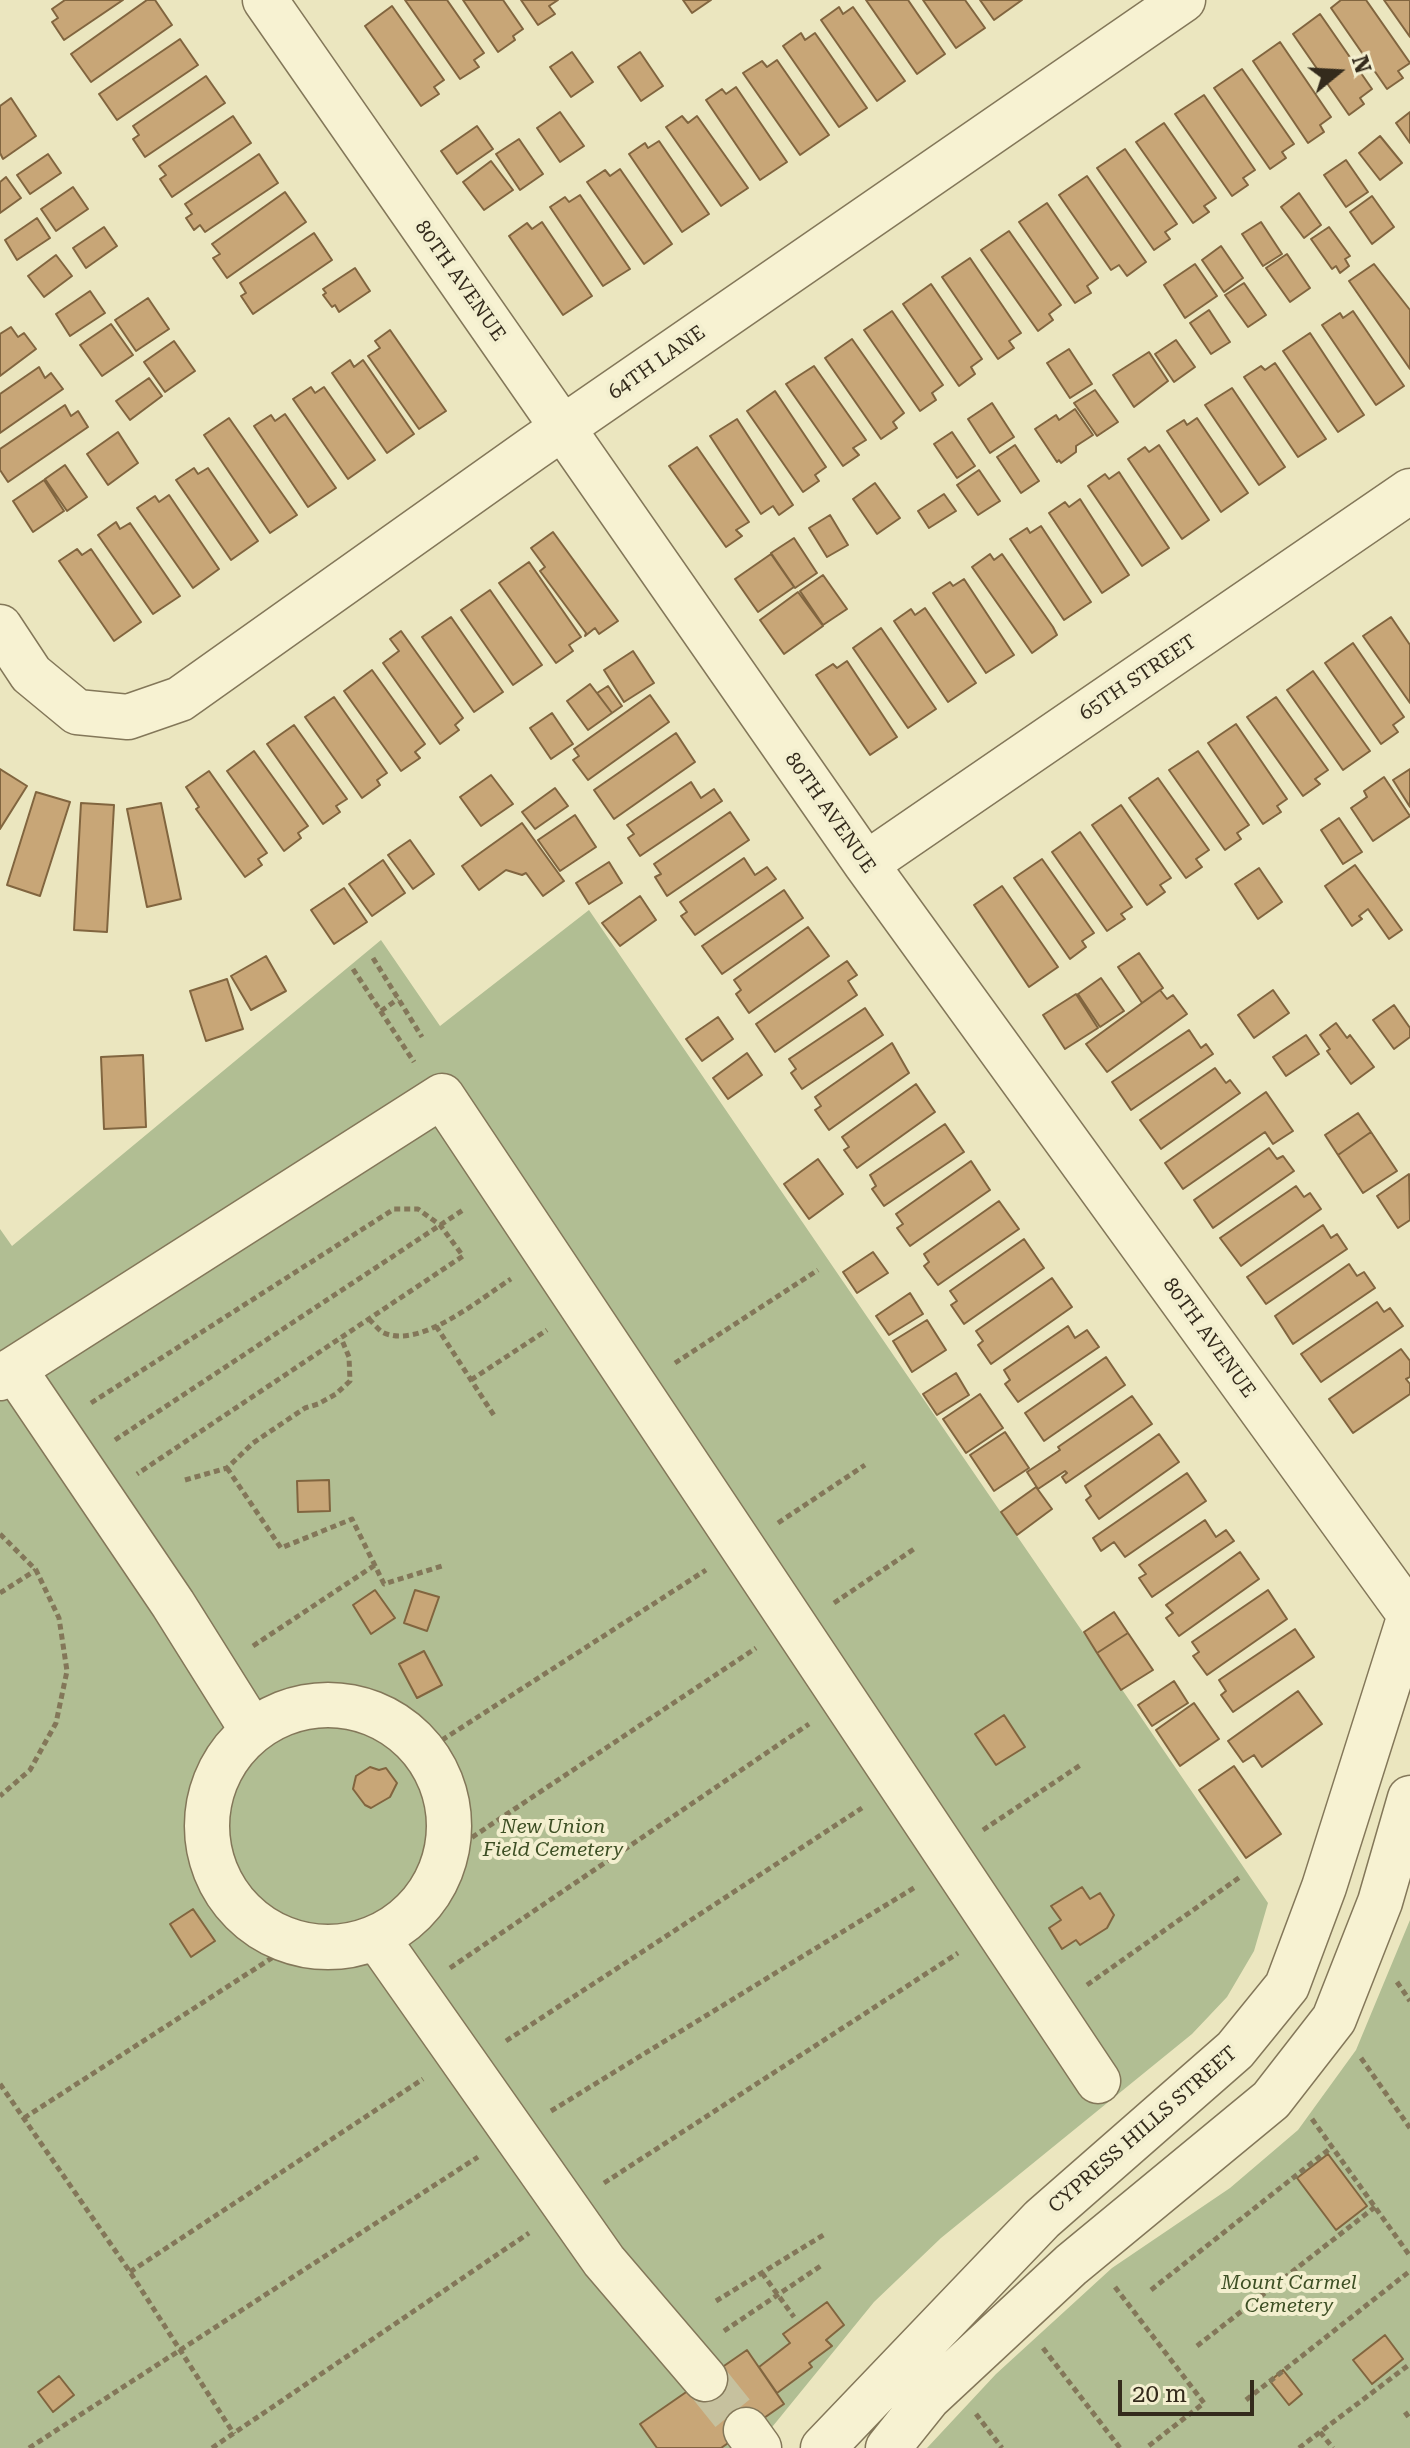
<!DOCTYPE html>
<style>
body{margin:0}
#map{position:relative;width:1410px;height:2448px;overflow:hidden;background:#ebe6bf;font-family:"Roboto Serif",serif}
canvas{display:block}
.north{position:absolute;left:1298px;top:32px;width:80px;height:80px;-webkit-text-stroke:6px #f3efcf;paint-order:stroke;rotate:72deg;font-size:22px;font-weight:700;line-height:32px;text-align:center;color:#342b1c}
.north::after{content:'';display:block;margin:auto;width:28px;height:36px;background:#342b1c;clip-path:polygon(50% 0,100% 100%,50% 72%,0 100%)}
.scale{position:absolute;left:1118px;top:2380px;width:136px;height:36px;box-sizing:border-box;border:4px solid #342b1c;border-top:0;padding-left:10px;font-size:24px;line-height:28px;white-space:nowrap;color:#342b1c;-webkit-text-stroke:6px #f3efcf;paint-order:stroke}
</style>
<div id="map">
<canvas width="1410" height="2448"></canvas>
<div class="north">N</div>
<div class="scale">20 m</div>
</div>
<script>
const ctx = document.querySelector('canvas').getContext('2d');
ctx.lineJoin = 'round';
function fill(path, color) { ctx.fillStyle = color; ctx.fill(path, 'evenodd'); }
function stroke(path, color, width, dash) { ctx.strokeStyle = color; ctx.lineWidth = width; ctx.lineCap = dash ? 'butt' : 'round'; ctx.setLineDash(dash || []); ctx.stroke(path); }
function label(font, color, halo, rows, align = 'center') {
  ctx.font = font + ' "Roboto Serif",serif'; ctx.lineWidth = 8; ctx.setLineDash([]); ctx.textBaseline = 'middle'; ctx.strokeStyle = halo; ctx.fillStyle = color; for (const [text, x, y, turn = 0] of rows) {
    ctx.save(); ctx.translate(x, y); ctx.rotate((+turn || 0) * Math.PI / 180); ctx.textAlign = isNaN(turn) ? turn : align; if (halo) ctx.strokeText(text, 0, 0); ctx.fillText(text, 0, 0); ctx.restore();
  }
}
fill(new Path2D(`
 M589,910L1268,1903L1254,1951L1227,1997L1192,2034L941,2238L874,2302L755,2448H0V1229L12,1246L381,940L440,1026Z
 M1410,1920V2448H927L996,2374L1112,2268L1230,2188L1298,2130L1356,2050Z`), '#b1be93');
const building = new Path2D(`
 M65,0H123L64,40L52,22L58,18L52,9Z
 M147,0H155L172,25L91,82L71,54Z
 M405,0H447L484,53L474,60L479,67L460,79Z
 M463,0H503L523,29L513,36L515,40L498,52Z
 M521,0H558L549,6L555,14L538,25Z
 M683,0H711L692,13Z
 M866,0H908L945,54L917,74Z
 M923,0H965L985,28L956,48Z
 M980,0H1022L994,20Z
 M1341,0H1366L1410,63L1398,71L1403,78L1387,89L1331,8Z
 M1384,0H1410V37Z
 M392,6L444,80L434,87L439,94L421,106L365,26Z
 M839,7L843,14L853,7L905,81L877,101L821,20Z
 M1320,14L1372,89L1360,98L1364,104L1349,115L1293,34Z
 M801,33L805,40L815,33L867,108L839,127L783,46Z
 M180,39L198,65L117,120L99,94Z
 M1280,42L1331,117L1320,125L1324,132L1308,143L1253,61Z
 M572,52L593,82L571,97L550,67Z
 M640,52L663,86L641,101L618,67Z
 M777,60L829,135L800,155L743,73L762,61L767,67Z
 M1242,69L1294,144L1282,152L1286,158L1270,169L1214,88Z
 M206,76L225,103L145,157L133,139L139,135L133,126Z
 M736,87L787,162L760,180L706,100L722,89L726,94Z
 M1204,95L1255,170L1243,178L1248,185L1232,196L1175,114Z
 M11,98L36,136L3,159L0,153V106Z
 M560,112L584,146L560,162L537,128Z
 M1410,112V143L1396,123Z
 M233,116L251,143L172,197L160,179L166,175L159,166Z
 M682,116L688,123L697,116L748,188L721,206L666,127Z
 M1164,123L1216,198L1204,206L1209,212L1193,223L1136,142Z
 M477,126L493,149L457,174L441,151Z
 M1380,136L1402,163L1380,180L1359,153Z
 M519,139L543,174L520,190L496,154Z
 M659,141L709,214L682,232L629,154L645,143L648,148Z
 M1125,149L1177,224L1165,232L1170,239L1154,250L1097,168Z
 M48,154L61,173L30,194L17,175Z
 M259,154L278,183L205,232L200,225L194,230L186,218L192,214L185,204Z
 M1346,160L1368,192L1346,207L1324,175Z
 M491,161L513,190L484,210L463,182Z
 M620,169L672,244L644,264L587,182L605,170L610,176Z
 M1087,176L1146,262L1127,276L1119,265L1111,270L1059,195Z
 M6,177L21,198L0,213V182Z
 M73,187L88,209L56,231L41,209Z
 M285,192L306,222L227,278L213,258L220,254L212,244Z
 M1299,193L1321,225L1304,238L1281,207Z
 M580,195L630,269L603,286L550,207L565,197L569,202Z
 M1372,196L1394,227L1372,244L1350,212Z
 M1047,203L1098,278L1087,286L1091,293L1075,303L1019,222Z
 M37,218L50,238L17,260L5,240Z
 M542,222L592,296L563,315L509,236L527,223L532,229Z
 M1261,222L1282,254L1263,266L1242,234Z
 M104,227L117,246L86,268L73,248Z
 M1329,227L1350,256L1345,259L1349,266L1340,273L1336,266L1332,269L1311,239Z
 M1009,231L1061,305L1049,314L1053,320L1038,331L981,250Z
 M314,233L332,260L253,314L241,296L246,293L240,283Z
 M1221,246L1243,278L1224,292L1202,260Z
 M1287,254L1310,288L1290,302L1266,268Z
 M56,255L72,276L44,297L28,276Z
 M970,258L1021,333L1009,341L1014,348L998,359L942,277Z
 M1195,264L1217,296L1185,318L1164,285Z
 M1374,264L1410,310V369L1349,281Z
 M355,268L370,291L339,312L335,305L332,307L323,295L326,293L323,289Z
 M1244,283L1266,315L1248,327L1225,295Z
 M931,284L982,359L971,367L975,374L959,386L903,304Z
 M90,291L105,313L70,336L56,314Z
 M148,298L169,329L136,351L115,320Z
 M1209,310L1230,342L1211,354L1190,323Z
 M892,311L943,385L932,393L936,400L920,411L864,330Z
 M1353,311L1404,386L1376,405L1322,325L1340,313L1343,318Z
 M111,324L133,355L102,376L80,345Z
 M11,327L18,337L24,333L36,349L0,376V334Z
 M390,330L446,411L419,429L368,356L380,348L375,341Z
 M1310,333L1364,415L1338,432L1283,351Z
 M852,339L904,413L893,422L897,428L881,439L825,358Z
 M1176,340L1195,367L1174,382L1155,354Z
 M174,341L195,371L165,392L144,362Z
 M1069,349L1092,384L1070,398L1047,363Z
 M1149,352L1168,381L1134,407L1113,375Z
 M350,360L354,367L363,360L414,434L387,453L332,373Z
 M1275,363L1326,439L1298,457L1244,377L1261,366L1265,370Z
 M814,366L866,440L853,448L859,455L843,466L786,384Z
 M39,367L45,378L51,373L63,389L0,433V394Z
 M149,378L162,396L130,420L116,401Z
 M311,387L315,393L324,387L375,460L348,479L293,399Z
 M1232,388L1285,467L1259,485L1205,405Z
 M1095,390L1118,422L1097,436L1074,403Z
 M775,391L826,467L815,475L819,481L803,492L747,411Z
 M992,403L1014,437L990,453L968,419Z
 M65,405L71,416L78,411L88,427L8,482L0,470V449Z
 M1075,409L1093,435L1076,446V452L1061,463L1059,460L1057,462L1035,429L1056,415L1059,420Z
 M285,414L336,488L308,507L254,426L271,415L275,421Z
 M229,418L297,515L270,533L204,435Z
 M1197,418L1248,493L1221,512L1167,431L1184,420L1187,425Z
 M737,419L793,505L779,515L773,506L761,514L710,436Z
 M118,432L138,463L108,485L87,454Z
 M952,432L975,466L957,478L934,444Z
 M1015,445L1039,481L1021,493L997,457Z
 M1159,445L1209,520L1182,539L1128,459L1145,447L1149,452Z
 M697,447L749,522L736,530L742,536L726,547L669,466Z
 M65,465L87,497L67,511L45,479Z
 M194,468L198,474L208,468L258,541L231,560L176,480Z
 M979,470L1000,501L978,515L957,485Z
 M1119,472L1169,548L1142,566L1088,486L1105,474L1109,479Z
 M44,480L64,511L33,532L13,501Z
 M875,483L900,518L877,534L853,499Z
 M944,494L956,511L929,528L918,511Z
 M169,495L219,569L193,588L137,508L155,496L159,502Z
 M1080,499L1129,575L1102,593L1049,513L1065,502L1069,507Z
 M830,515L848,545L827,557L809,528Z
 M116,522L120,529L130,523L180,596L153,614L98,535Z
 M1041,526L1091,602L1064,620L1010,539L1027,528L1030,533Z
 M553,532L618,621L599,634L595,628L585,636L586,633L540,571L545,567L531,548Z
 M794,538L817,573L795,588L771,553Z
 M77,549L82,555L91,549L141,622L114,641L59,561Z
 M771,554L794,587L758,612L735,579Z
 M990,554L994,560L1002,554L1053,627L1057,635L1032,653L972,567Z
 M529,562L581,637L569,645L573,651L556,663L499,583Z
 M823,575L847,609L823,625L800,591Z
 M964,579L1014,655L986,673L933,593L950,582L953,586Z
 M490,590L542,665L513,685L461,610Z
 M798,592L823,626L784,654L760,620Z
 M925,608L976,683L948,702L894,621L911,609L915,615Z
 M451,617L503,692L474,712L422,637Z
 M1391,617L1410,645V703L1363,636Z
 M881,628L936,709L908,728L853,648Z
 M401,631L463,718L455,725L459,730L440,744L383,663L399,651L390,639Z
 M1353,643L1404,717L1393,725L1398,732L1381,744L1325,663Z
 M633,651L654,683L624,702L604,670Z
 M847,661L897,737L870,755L816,675L833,664L837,668Z
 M372,670L425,744L415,752L420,758L401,771L344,691Z
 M1313,671L1370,751L1343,770L1287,690Z
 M590,684L612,713L588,730L567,701Z
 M608,686L622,706L612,713L597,693Z
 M650,695L669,722L588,780L573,760L579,756L574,749Z
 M334,697L387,773L377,780L380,785L362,798L305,717Z
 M1276,697L1328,770L1315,779L1320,784L1303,796L1247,717Z
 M552,713L573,744L551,759L530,728Z
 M1236,724L1287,799L1277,806L1281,812L1263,824L1208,743Z
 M294,725L347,799L336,806L340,812L323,824L267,744Z
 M676,733L695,762L614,819L594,790Z
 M254,751L308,826L298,833L301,838L284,851L227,771Z
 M1198,751L1249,825L1237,833L1241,839L1225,850L1169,770Z
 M0,769L27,786L0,829Z
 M1410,769V807L1393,780Z
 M209,771L267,853L258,859L262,865L245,877L196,809L199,807L186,787Z
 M491,775L513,804L481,826L460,797Z
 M1384,777L1410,816L1373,841L1351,808L1367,797L1364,791Z
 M1158,778L1209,850L1196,859L1202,867L1186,878L1129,798Z
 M691,782L701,798L714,789L722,801L640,856L628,838L634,834L627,825Z
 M555,788L568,806L535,829L522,812Z
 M36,792L70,802L40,896L7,885Z
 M81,803L114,805L107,932L74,930Z
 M161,803L181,899L147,907L127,809Z
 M1121,805L1171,878L1160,885L1165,892L1147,905L1092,825Z
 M730,812L749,840L667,896L655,877L661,874L654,864Z
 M575,815L596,847L560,871L538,840Z
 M1339,818L1362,852L1343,864L1321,830Z
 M522,823L564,881L543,896L526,873L522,875L506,870L479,890L462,866Z
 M1080,832L1132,907L1121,914L1125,919L1107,931L1052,852Z
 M410,840L434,874L413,889L388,855Z
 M744,858L755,875L767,867L776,879L695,935L681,916L687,912L680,902Z
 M1042,859L1094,933L1082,941L1086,947L1070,959L1014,878Z
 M383,860L405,893L372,916L349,884Z
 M609,862L622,883L589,904L576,883Z
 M1355,865L1402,930L1389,939L1368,909L1359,916L1362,919L1352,926L1325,886Z
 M1259,868L1282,902L1258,919L1235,884Z
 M1002,886L1058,967L1029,987L974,905Z
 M344,888L367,922L334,944L311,910Z
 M784,890L803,918L722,974L702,946Z
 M640,896L656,920L620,946L602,923Z
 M808,927L829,956L749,1013L736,994L741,990L734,980Z
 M1139,953L1163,988L1142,1003L1118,967Z
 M266,956L286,991L251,1010L231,976Z
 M847,961L857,975L848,981L857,995L775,1052L756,1024Z
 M1101,978L1124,1011L1100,1027L1078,994Z
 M227,979L243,1029L206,1041L190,991Z
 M1160,990L1167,999L1173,995L1187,1014L1107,1072L1086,1044Z
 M1273,990L1289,1013L1254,1038L1238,1015Z
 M1076,994L1098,1028L1065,1049L1043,1015Z
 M1394,1005L1410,1028V1037L1394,1049L1373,1020Z
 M865,1008L883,1035L802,1089L791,1073L796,1069L789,1059Z
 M718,1017L733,1039L702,1061L686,1039Z
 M1336,1023L1347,1038L1350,1035L1374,1067L1351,1084L1327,1051L1330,1049L1320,1035Z
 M1189,1030L1201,1048L1206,1044L1213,1054L1131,1110L1112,1082Z
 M1306,1035L1319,1054L1286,1076L1273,1057Z
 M892,1043L909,1073L829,1130L815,1110L821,1106L815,1097Z
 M747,1053L762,1075L728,1099L713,1078Z
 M143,1055L146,1127L104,1129L101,1057Z
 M1215,1068L1226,1083L1230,1080L1240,1093L1161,1149L1140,1120Z
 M916,1084L935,1112L857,1168L844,1150L849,1147L842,1137Z
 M1266,1092L1293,1131L1273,1144L1265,1132L1183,1189L1165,1163Z
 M1358,1113L1371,1132L1338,1155L1325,1135Z
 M945,1124L964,1152L884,1206L872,1189L876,1186L870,1175Z
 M1371,1132L1397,1171L1363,1193L1338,1155Z
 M1269,1148L1277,1159L1283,1156L1294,1171L1213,1228L1194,1200Z
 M818,1159L843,1194L809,1219L784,1184Z
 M971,1161L990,1190L910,1246L897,1228L903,1224L896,1214Z
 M1409,1174L1410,1220L1398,1228L1377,1196Z
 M1296,1186L1304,1197L1310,1193L1321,1209L1241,1266L1220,1238Z
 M999,1201L1019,1229L938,1285L924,1266L929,1262L924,1254Z
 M1323,1225L1331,1238L1337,1234L1347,1249L1266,1304L1247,1277Z
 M1024,1239L1044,1268L964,1324L951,1305L957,1301L950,1291Z
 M873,1252L888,1273L857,1293L843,1272Z
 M1349,1264L1357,1276L1364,1272L1375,1288L1293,1344L1275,1316Z
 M1052,1278L1072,1307L991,1364L978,1345L983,1341L976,1331Z
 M910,1293L923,1314L889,1335L876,1316Z
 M1377,1302L1384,1312L1390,1308L1403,1326L1321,1382L1301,1354Z
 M927,1320L946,1350L912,1372L893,1341Z
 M1068,1326L1075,1338L1087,1330L1099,1347L1018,1402L1005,1384L1010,1380L1004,1370Z
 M1401,1349L1410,1361V1377L1406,1379L1410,1384V1394L1353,1433L1329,1399Z
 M1106,1357L1125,1385L1044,1441L1025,1413Z
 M956,1373L969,1395L937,1415L923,1394Z
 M980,1394L1003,1428L966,1453L943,1419Z
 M1132,1396L1152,1424L1066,1483L1062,1477L1067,1473L1065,1471L1038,1489L1027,1472L1060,1450L1058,1447Z
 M1005,1432L1029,1468L994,1491L970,1455Z
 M1159,1434L1179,1462L1099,1519L1086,1500L1091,1496L1085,1486Z
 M1187,1473L1206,1501L1125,1557L1114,1542L1101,1551L1093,1538Z
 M329,1480L330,1511L298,1512L297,1481Z
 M1036,1487L1052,1509L1017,1535L1001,1512Z
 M1205,1520L1216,1537L1226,1530L1234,1541L1152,1597L1139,1578L1146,1574L1139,1565Z
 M1240,1552L1259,1579L1179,1636L1166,1618L1173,1613L1166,1605Z
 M375,1590L395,1618L371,1634L353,1605Z
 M415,1590L439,1597L427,1631L404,1623Z
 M1268,1590L1287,1619L1207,1675L1193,1656L1199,1652L1192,1642Z
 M1114,1612L1128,1633L1097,1653L1084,1632Z
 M1295,1629L1314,1657L1233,1712L1221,1695L1226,1691L1219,1680Z
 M1128,1633L1153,1670L1121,1690L1097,1653Z
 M424,1651L442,1685L417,1698L399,1664Z
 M1174,1681L1188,1703L1152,1726L1138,1705Z
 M1298,1691L1322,1724L1262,1767L1254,1755L1243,1762L1228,1741Z
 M1194,1703L1219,1739L1180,1766L1156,1730Z
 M1004,1715L1025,1747L996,1765L975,1734Z
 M1234,1766L1281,1834L1246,1858L1199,1790Z
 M370,1767L379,1770L386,1768L397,1783L390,1797L371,1808L365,1805L353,1789L356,1776Z
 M1082,1887L1090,1899L1100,1893L1114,1915L1107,1928L1080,1945L1076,1940L1062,1949L1049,1928L1061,1920L1051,1906Z
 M193,1909L215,1941L191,1957L170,1924Z
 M1328,2154L1367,2206L1336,2230L1297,2178Z
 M827,2302L844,2325L826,2340L832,2346L809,2363L812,2367L777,2393L759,2367L790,2343L783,2334Z
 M1385,2335L1403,2359L1372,2384L1353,2360Z
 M747,2350L784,2404L721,2448H657L640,2424Z
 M1283,2370L1302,2394L1289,2405L1270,2381Z
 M59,2376L74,2395L53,2412L38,2392Z`);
fill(building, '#c8a677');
stroke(building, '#81653f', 2);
stroke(new Path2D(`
 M705,2379L746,2430`), '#c6c19e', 44, [44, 22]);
const minor = new Path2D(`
 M265,0L866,864L1410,1615
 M0,627L31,674L77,712L128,717L180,699L532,449L1183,0
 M866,864L1410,491
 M14,1369L442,1096L1098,2081
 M0,1378L14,1369L173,1604L252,1730
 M207 1826a121 121 0 1 1 242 0a121 121 0 1 1-242 0Z
 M377,1938L604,2261L705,2379
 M746,2430L759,2448
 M823,2448L1042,2219L1235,2050L1287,1986L1324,1887L1410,1615
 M888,2448L928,2398L1071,2265L1271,2100L1334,2019L1380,1902L1410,1798`);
stroke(minor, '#837759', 47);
stroke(new Path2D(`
 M373,958L422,1037
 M353,969L414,1062
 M381,1011L398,999
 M369,1319C373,1323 378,1329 382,1332C419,1351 481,1298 511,1279
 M436,1326L495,1417
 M675,1363L818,1270
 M471,1380L547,1330
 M91,1403L394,1209H418L440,1225L463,1256L137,1474
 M115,1440L463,1210
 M227,1468L281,1548L352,1519L384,1584L445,1565
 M185,1480L227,1468L253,1443L305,1408L318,1404L336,1394L350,1381L349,1357L341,1338
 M778,1523L865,1465
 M0,1534L36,1570L59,1618L67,1671L56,1723L30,1770L0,1796
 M0,1593L36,1570
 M834,1603L914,1549
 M253,1646L375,1565
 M425,1751L706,1570
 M983,1830L1082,1764
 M447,1854L756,1648
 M450,1968L809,1724
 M1397,1982L1410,2001
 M1087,1985L1240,1877
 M506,2041L862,1808
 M1361,2058L1410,2128
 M0,2084L130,2272L234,2434
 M551,2111L917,1886
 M24,2118L295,1943
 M1312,2119L1410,2256
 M604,2183L958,1953
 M130,2272L423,2079
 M762,2273L794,2317
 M1115,2287L1204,2403L1146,2448
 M1151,2290L1332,2147
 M716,2301L825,2234
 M724,2331L822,2265
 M1197,2346L1375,2207
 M1043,2348L1120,2448
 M1246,2400L1410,2271
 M1405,2412L1410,2419
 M976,2414L1002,2448
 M1320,2432L1333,2448
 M29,2448L478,2157
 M212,2448L529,2233
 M1299,2448L1410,2364`), '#837759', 5, [6, 4]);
stroke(minor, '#f7f2d2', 44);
label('20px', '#342b1c', '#f3efcf', [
 ["80TH AVENUE",460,281,55],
 ["64TH LANE",657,363,-35],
 ["65TH STREET",1138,678,-34],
 ["80TH AVENUE",830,813,55],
 ["80TH AVENUE",1209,1338,54],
 ["CYPRESS HILLS STREET",1143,2130,-41]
]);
label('italic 20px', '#3d4f24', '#f3efcf', [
 ["New Union",553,1827],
 ["Field Cemetery",553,1850],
 ["Mount Carmel",1289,2283],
 ["Cemetery",1289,2306]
]);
</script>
